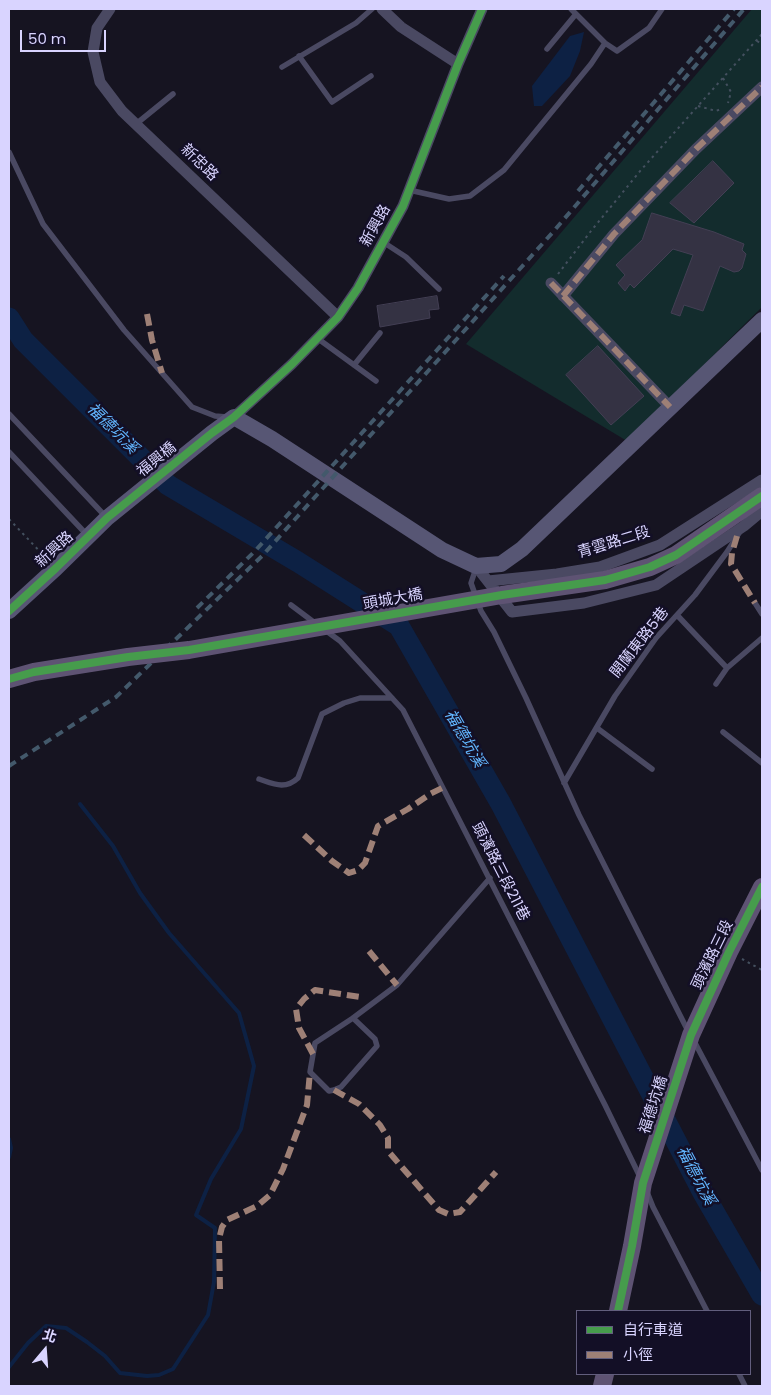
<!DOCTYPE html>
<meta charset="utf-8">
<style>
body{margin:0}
#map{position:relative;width:771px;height:1395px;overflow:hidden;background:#161421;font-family:Poppins,"Noto Sans TC",sans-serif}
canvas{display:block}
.frame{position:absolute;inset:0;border:10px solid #d9d4ff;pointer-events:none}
.legend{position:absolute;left:576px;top:1310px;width:175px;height:65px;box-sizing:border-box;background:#130f26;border:1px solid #625e7d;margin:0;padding:6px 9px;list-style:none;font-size:15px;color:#d9d4ff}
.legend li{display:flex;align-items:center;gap:10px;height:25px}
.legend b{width:25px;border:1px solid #625e7d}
.north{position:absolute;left:20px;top:1325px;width:50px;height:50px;-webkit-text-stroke:4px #130f26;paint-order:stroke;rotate:18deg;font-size:14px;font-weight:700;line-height:20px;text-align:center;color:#d9d4ff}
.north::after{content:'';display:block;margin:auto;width:18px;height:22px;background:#d9d4ff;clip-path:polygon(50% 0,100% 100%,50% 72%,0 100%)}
.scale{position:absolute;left:20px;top:30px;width:86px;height:22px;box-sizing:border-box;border:2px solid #d9d4ff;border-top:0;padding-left:6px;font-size:15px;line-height:18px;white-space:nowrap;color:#d9d4ff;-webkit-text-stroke:4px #130f26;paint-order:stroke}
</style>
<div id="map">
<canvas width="771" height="1395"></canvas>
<div class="frame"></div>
<ul class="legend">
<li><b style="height:6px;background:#469c4c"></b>自行車道</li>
<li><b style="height:6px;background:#9e8076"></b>小徑</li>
</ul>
<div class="north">北</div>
<div class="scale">50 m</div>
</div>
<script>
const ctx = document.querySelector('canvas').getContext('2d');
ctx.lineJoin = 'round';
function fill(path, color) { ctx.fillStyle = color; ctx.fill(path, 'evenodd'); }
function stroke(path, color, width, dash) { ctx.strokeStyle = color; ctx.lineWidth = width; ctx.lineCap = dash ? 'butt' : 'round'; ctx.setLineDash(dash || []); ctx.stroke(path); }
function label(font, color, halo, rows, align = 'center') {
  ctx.font = font + ' Poppins,"Noto Sans TC",sans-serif'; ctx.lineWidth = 5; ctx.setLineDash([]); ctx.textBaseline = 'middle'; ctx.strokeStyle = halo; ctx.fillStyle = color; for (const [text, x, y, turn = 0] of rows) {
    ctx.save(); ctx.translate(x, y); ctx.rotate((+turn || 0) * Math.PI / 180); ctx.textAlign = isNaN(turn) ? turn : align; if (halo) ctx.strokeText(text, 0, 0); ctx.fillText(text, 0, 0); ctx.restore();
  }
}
fill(new Path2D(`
 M752,9H762V307L627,441L466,344Z`), '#132c2d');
fill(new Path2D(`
 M584,32L580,51L570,76L542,106H534L532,86L570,36Z`), '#0d2144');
stroke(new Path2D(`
 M9,1139L11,1148L9,1157
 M9,1367L28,1343L46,1326L66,1328L87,1342L105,1356L120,1373L147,1376L159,1375L173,1369L208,1315L214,1282L215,1228L196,1215L211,1179L241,1129L254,1066L239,1013L169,933L140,893L113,846L80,804`), '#0d2144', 4);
stroke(new Path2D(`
 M9,318L23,340L168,485L298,562L399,626L501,804L702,1191L762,1295`), '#0d2144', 21);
const building = new Path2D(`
 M713,161L734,183L694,223L670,203Z
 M652,213L714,232L744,244L742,250L746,254L742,268L739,271L734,272L720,266L703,311L684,305L680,316L671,313L693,255L673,249L634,288L630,284L625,291L618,283L625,275L616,265L642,240Z
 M437,296L439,309L429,310L430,318L380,327L377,306Z
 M598,346L644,396L611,425L566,375Z`);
fill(building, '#343243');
stroke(building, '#433f54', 1);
stroke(new Path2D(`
 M757,41L762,44
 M723,78L731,92L728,103
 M698,106L716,111L721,109
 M558,274L591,231L641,170L762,34
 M9,519L46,558
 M742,959L762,970`), '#44505f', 2, [2.5, 4]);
stroke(new Path2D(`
 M571,9L605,43L617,51L649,28L662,9
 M547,49L576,14
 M299,56L332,102L371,76
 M282,67L356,23L372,9
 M136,124L173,94
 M9,152L43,224L124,330L192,407L215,416L227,417
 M409,190L449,199L470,196L504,170L591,64L605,43
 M383,242L406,257L439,289
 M317,338L376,381
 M354,365L380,333
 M9,414L107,518
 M9,452L88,536
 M476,568L471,583L481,611L494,632L526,698L579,815L689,1033
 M755,603L762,614
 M291,605L315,623
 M677,615L727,668
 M325,630L340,641L403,710L605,1105L641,1179
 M716,684L727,668L762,638
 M597,728L652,769
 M723,732L762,763
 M259,779C274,784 285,790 298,778L322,714L344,703L360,698H392
 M564,783L615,696L656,638L695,595L727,552L739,533
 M353,1018L375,1039L377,1046L341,1087L334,1090L329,1091L310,1072L315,1043L353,1018L397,985L490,878
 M694,1041L762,1170
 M647,1192L653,1207L707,1311
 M739,1374L745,1386`), '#4a4962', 5.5);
stroke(new Path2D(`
 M110,9L97,28L93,52L100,82L122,111L338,317
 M382,9L401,27L458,64
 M551,283L670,407
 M563,296L614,234L696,149L762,87
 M234,417L292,364L338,317L358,288L403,206L458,64L482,9
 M476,566L512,612L584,603L656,585L744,526L762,511
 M488,581L557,574L600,567L660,545L762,480`), '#4a4962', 11);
stroke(new Path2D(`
 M9,611L56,568L107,518L212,433L234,417L272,439L442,550L476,566L501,564L522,549L762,320`), '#575674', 16);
stroke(new Path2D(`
 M618,1311L632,1246L643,1183L691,1035L729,952L762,887
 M602,1386L605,1374`), '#5e5373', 18);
stroke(new Path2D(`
 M578,191L734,9
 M197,608L255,551L504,276
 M9,766L116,697L262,556L553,232L744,9`), '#43596b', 4, [8, 6]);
stroke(new Path2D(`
 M9,679L34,672L128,657L189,650L502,595L605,580L650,567L676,555L762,496`), '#5e5373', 18);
stroke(new Path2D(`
 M551,283L670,407
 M563,296L614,234L696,149L762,87
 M147,314L152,340L162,373
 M737,536L732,553L731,564L755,603
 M304,835L332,861L349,873L358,870L365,863L378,826L408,809L430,794L442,788
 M369,951L397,985
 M313,1054L299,1028L296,1009L304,999L315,990L360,997
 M334,1090L359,1104L380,1125L388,1138V1151L439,1210L448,1214L460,1212L496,1172
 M220,1289L219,1239L222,1227L227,1220L257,1206L270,1195L283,1169L307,1105L310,1072`), '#9e8076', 6, [12, 6]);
stroke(new Path2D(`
 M9,611L56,568L107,518L212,433L234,417L292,364L338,317L358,288L403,206L458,64L482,9
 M9,679L34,672L128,657L189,650L502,595L605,580L650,567L676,555L762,496
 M618,1311L632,1246L643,1183L691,1035L729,952L762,887`), '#469c4c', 8);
label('15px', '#d9d4ff', '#130f26', [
 ["新忠路",199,163,44],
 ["新興路",376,226,-61],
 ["福興橋",157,460,-39],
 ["青雲路二段",614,543,-17],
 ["新興路",55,550,-43],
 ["頭城大橋",393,600,-10],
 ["開蘭東路5巷",640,643,-52],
 ["頭濱路三段211巷",500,872,63],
 ["頭濱路三段",713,955,-64],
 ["福德坑橋",654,1105,-72]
]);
label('italic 16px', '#62b6ff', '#130f26', [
 ["福德坑溪",112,429,45],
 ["福德坑溪",464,739,60],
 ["福德坑溪",695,1176,62]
]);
</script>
